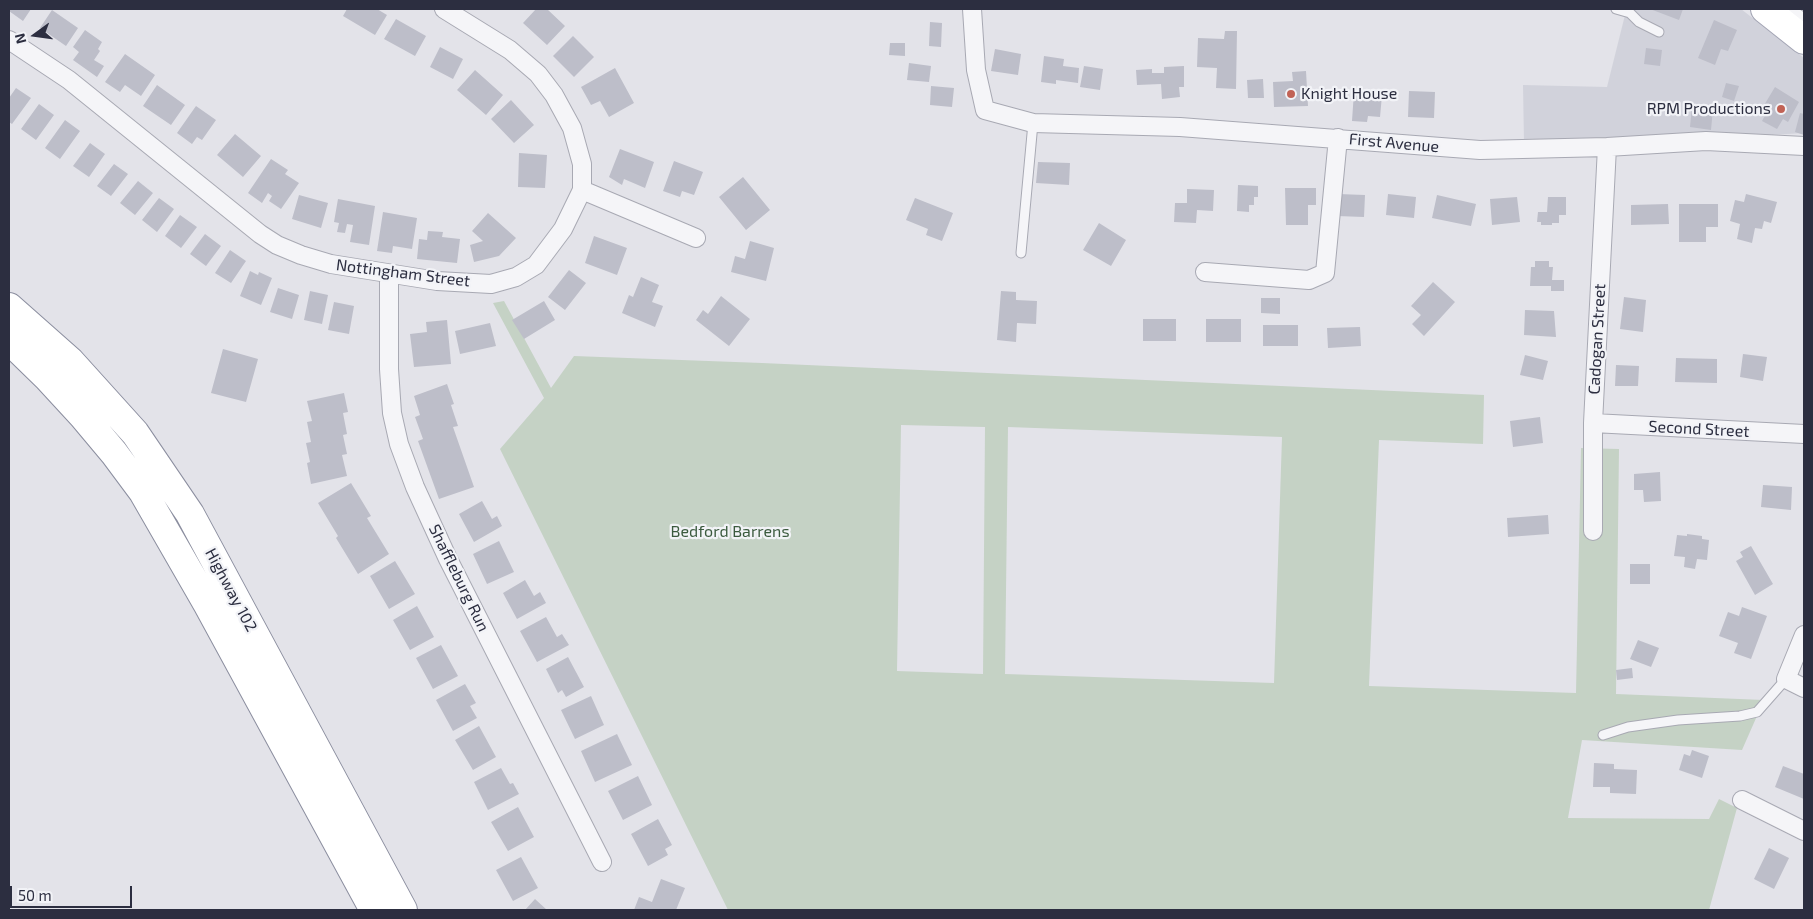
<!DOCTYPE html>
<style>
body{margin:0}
#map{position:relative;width:1813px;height:919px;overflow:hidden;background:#e3e3e9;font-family:"Exo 2",sans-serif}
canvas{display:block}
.frame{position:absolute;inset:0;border:10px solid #2c2e40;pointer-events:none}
.north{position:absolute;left:10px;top:10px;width:50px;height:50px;-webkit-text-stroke:4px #f2f3f7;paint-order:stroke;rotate:256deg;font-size:14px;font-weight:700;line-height:20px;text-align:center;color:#2c2e40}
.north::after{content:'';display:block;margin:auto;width:18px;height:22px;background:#2c2e40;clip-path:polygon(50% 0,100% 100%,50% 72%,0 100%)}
.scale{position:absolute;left:10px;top:886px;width:122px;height:22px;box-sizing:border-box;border:2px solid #2c2e40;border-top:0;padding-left:6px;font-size:15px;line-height:18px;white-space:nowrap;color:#2c2e40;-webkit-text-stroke:4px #f2f3f7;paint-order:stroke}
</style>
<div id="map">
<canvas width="1813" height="919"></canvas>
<div class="frame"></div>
<div class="north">N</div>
<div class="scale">50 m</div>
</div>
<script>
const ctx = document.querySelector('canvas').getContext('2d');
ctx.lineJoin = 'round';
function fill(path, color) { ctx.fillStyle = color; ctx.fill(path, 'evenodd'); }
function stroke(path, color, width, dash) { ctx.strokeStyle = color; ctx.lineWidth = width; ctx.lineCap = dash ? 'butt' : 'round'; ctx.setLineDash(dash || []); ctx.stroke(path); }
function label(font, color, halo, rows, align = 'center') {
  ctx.font = font + ' "Exo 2",sans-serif'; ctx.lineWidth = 4.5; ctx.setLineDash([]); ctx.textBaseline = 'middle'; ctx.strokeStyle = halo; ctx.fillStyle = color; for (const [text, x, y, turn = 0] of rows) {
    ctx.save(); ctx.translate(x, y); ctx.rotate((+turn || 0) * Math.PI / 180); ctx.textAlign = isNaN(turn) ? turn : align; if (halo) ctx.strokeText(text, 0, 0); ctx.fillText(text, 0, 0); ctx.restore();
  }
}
fill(new Path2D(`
 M1620,9H1741L1804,58V133L1753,136L1524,142L1523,85L1607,87L1626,11Z`), '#d1d2db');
fill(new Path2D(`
 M504,301L551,388L574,356L762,363L1484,395L1483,444L1379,440L1369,686L1576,693L1581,448L1619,449L1616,694L1764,700L1742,750L1582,740L1568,818L1709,819L1719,799L1737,808L1709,910H728L500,449L544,398L493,303ZM901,425L985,427L983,674L897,671ZM1008,427L1282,437L1274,683L1005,674Z`), '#c5d2c5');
fill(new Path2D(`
 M9,9H31L23,21L9,11Z
 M347,9H377L387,15L375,35L343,16Z
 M536,9H547L565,26L547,45L523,23Z
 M1650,9H1683L1679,20Z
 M52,10L78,28L66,46L40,28Z
 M396,19L426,36L415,56L384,39Z
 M1714,20L1737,30L1728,51L1721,49L1715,65L1698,58Z
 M930,22L942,23L941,47L929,46Z
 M85,30L102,42L98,49L100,51L94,60L104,66L97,77L73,60L79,52L73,47Z
 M1225,31H1237L1236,89L1216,88L1217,68L1197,67L1198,38L1224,39Z
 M573,36L594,57L574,77L553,56Z
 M890,43H905V56L889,55Z
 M440,47L463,59L453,79L430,67Z
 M1646,48L1662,50L1660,66L1644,64Z
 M995,49L1021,54L1018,75L991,71Z
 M125,54L155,75L141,96L125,85L120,92L105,82Z
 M1044,56L1064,59L1063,66L1079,68L1078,83L1056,80V84L1041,82Z
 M909,63L931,66L929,82L907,80Z
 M1084,66L1103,69L1100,90L1080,87Z
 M1184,66V87H1179L1180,97L1162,99L1161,84L1137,85L1136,70L1152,69V73H1164V67Z
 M615,68L634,103L609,117L600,101L591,105L581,87Z
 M475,70L503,95L486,115L457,90Z
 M1306,71L1308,106L1274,107L1273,82L1293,81L1292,72Z
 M1263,79L1264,98H1248L1247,80Z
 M1726,83L1739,86L1734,101L1722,97Z
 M157,85L185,105L171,125L143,106Z
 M931,86L954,88L952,107L930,105Z
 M1775,87L1799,102L1788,122L1783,119L1777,129L1762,121L1768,110L1763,107Z
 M16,88L31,98L12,124L9,122V98Z
 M1409,91L1435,92L1434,118L1408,117Z
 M1354,92L1382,95L1380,117L1368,116L1367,122L1352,121Z
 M511,100L534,125L514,143L491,119Z
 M39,104L54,115L36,140L21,129Z
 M196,106L216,120L202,140L197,137L192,144L177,133Z
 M1692,107L1713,109L1711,130L1690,127Z
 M1800,113L1804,114V135L1795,132Z
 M65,120L80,131L60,159L45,148Z
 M235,134L261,156L243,177L217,155Z
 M90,143L105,154L89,177L73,166Z
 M620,149L654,162L645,188L624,179L622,185L609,177Z
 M519,153L547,155L545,188L518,187Z
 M271,159L288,170L285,174L299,183L281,209L269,201L272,196L268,193L262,203L248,193Z
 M674,161L703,172L694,195L682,191L680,197L663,191Z
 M1038,162L1070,163L1069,185L1036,183Z
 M114,164L128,174L111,196L97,186Z
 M743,177L770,210L746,230L719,197Z
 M138,181L153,193L135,215L120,203Z
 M1238,185L1258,186V197H1254V205H1249V212L1237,211Z
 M1285,188H1316V205H1308V225H1286Z
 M1187,189L1214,190L1213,211L1197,210L1196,223L1174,222L1175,203H1187Z
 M1338,194L1365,195L1364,217L1337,216Z
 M1388,194L1416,197L1414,218L1386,215Z
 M1746,194L1777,202L1771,223L1764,221L1762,229L1755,228L1752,243L1737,239L1740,224L1730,221L1735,200L1744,202Z
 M299,195L328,203L321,228L292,219Z
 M1437,195L1476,204L1471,226L1432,218Z
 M1517,197L1520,222L1492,225L1490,199Z
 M1548,197H1566V215H1559V223H1552V225H1541V222H1537L1538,212H1547Z
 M159,198L174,209L157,232L142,220Z
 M915,198L953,213L942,241L926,235L928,229L906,220Z
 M338,199L375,206L369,245L350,242L353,225L347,224L345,233L337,232L339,223L334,222Z
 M1668,204L1669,224L1631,225V205Z
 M1679,204H1718V227H1706V242H1679Z
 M383,212L417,218L412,249L393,246L392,253L377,251Z
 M488,213L516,238L499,256L474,262L470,245L483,241L472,231Z
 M180,215L197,227L181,248L165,236Z
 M1099,223L1126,240L1111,266L1083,250Z
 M428,231L443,232L442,237L460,239L457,263L417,259L419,239L427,240Z
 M205,234L221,246L206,266L190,254Z
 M594,236L627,248L617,275L585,263Z
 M750,241L774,248L766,281L731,272L735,256L745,259Z
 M230,250L246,261L231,283L215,273Z
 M1535,261H1549V267H1553L1552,280H1564V291H1551V286H1530L1531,267H1535Z
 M569,270L586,283L565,310L548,297Z
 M250,271L258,275L259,272L272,278L261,305L240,296Z
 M641,277L659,285L652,302L663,306L655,327L622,313L629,295L633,297Z
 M1433,282L1455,302L1424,336L1412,324L1421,315L1411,306Z
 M278,288L299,295L292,319L270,312Z
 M310,291L328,295L322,324L304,320Z
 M1001,291L1016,292V300L1037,301L1036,324L1017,323L1016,342L997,340Z
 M721,296L750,319L729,346L696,320L703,310L708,314Z
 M1624,297L1646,300L1643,332L1620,329Z
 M1261,298H1280V314L1261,313Z
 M544,301L555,320L524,339L512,320Z
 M334,302L354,306L349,334L328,330Z
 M1525,310L1554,311L1556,337L1524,335Z
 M1143,319H1176V341H1143Z
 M1206,319H1241V342H1206Z
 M447,320L451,364L414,367L410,334L427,332L426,322Z
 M490,323L496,346L460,354L455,331Z
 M1263,325H1298V346H1263Z
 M1360,327L1361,346L1328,348L1327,328Z
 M223,349L258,359L246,402L211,393Z
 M1743,354L1767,357L1763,381L1740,377Z
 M1525,355L1548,361L1543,380L1520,375Z
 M1676,358L1717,359V383L1675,382Z
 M1616,365L1639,366L1638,386H1615Z
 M447,384L454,404L451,405L458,426L453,427L474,487L439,499L418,441L423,439L415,417L420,415L414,396Z
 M344,393L348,412L343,413L347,434L343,435L347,454L342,455L347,476L311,484L307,463L310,462L306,443L311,442L307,422L312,421L307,401Z
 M1540,417L1543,443L1513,447L1510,421Z
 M1660,472L1661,501L1644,502L1643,490H1634V474Z
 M351,483L371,516L367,518L389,554L358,574L336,538L338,536L318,503Z
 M1763,485L1792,487L1791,510L1761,507Z
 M482,501L492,519L497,516L502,526L474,542L459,514Z
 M1548,515L1549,534L1508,537L1507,518Z
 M1687,534L1702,536V539L1709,540L1707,560L1697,559L1695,569L1684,567L1685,557L1674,556L1677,535L1687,536Z
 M499,541L514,572L487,584L473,554Z
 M1751,546L1773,584L1755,595L1736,561L1743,557L1740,552Z
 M395,561L415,594L389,609L370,576Z
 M1630,564H1650V584H1630Z
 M525,580L534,596L540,592L546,603L517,619L503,593Z
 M417,606L434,637L410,650L393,620Z
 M1742,607L1767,616L1751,659L1734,653L1738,643L1719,636L1728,612L1739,616Z
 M546,617L557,637L562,634L569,645L537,662L520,631Z
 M1638,640L1659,648L1651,667L1630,659Z
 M441,645L458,676L433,689L416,658Z
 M568,657L584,687L566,697L562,690L558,693L546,669Z
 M1632,668L1633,678L1617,680L1616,670Z
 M465,684L476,703L470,706L477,718L453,731L436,700Z
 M591,696L604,725L575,739L561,710Z
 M479,726L496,757L473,770L455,740Z
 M617,734L632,765L595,782L581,751Z
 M1692,750L1709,756L1702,778L1679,770L1684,754L1690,756Z
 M1594,763L1614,764V769L1637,770L1636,794L1610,793V787H1593Z
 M1783,766L1804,774V799L1775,787Z
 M501,768L510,784L513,783L519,794L488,810L474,782Z
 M638,776L652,805L623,820L608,791Z
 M518,807L534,837L508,851L491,822Z
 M658,819L672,845L665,849L668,855L648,866L631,834Z
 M1769,848L1789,858L1774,889L1754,879Z
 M521,857L538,888L513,901L496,870Z
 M661,879L685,888L676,910H634L639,897L652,902Z
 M535,899L547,910H525Z`), '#bdbec9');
const service = new Path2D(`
 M1616,9L1630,13L1639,22L1659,32
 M1791,9L1804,18
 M1021,253L1033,123
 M1603,735L1628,727L1678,720L1740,716L1757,712L1786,679`);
const minor = new Path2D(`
 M972,9L976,70L985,110L1033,123L1180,127L1480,150L1607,147L1706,141L1804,146
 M9,40L69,80L260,234L277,245L301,255L331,264L437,281L491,284L516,277L536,265L563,229L582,190V164L572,128L554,95L538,74L510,50L444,9
 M582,190L696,238
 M1205,272L1309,280L1325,273L1338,138
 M389,274V369L392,413L399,444L415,487L448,559L602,862
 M1593,423L1804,434
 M1593,531V423L1607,147
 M1804,635L1786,679L1804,688
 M1742,800L1804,831`);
const primary = new Path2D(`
 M1765,9L1804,40`);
const motorway = new Path2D(`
 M9,307L70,361L135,433L190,514L403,910
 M9,340L48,378L83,416L114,453L143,492L208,605L374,910`);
stroke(service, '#a8a9b3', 11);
stroke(minor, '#a8a9b3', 20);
stroke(primary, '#a3a5b4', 30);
stroke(motorway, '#8b8e9f', 30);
stroke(service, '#f5f5f8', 9);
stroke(minor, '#f5f5f8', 18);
stroke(primary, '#fff', 28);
stroke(motorway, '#fff', 28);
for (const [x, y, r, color] of [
 [1291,94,5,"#c16255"],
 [1781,109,5,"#c16255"]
]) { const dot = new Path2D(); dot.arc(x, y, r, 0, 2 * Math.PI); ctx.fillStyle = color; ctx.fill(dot); stroke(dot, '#f2f3f7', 2); }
label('16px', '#2c2e40', '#f2f3f7', [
 ["Knight House",1301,94],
 ["RPM Productions",1771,109,"right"]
], 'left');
label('16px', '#2c2e40', '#f2f3f7', [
 ["First Avenue",1394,143,5],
 ["Nottingham Street",403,273,7],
 ["Cadogan Street",1597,339,-87],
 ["Second Street",1699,429,3],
 ["Shaffleburg Run",459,578,64],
 ["Highway 102",231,590,62]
]);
label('16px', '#3b5a3e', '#f2f3f7', [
 ["Bedford Barrens",730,532]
]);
</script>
